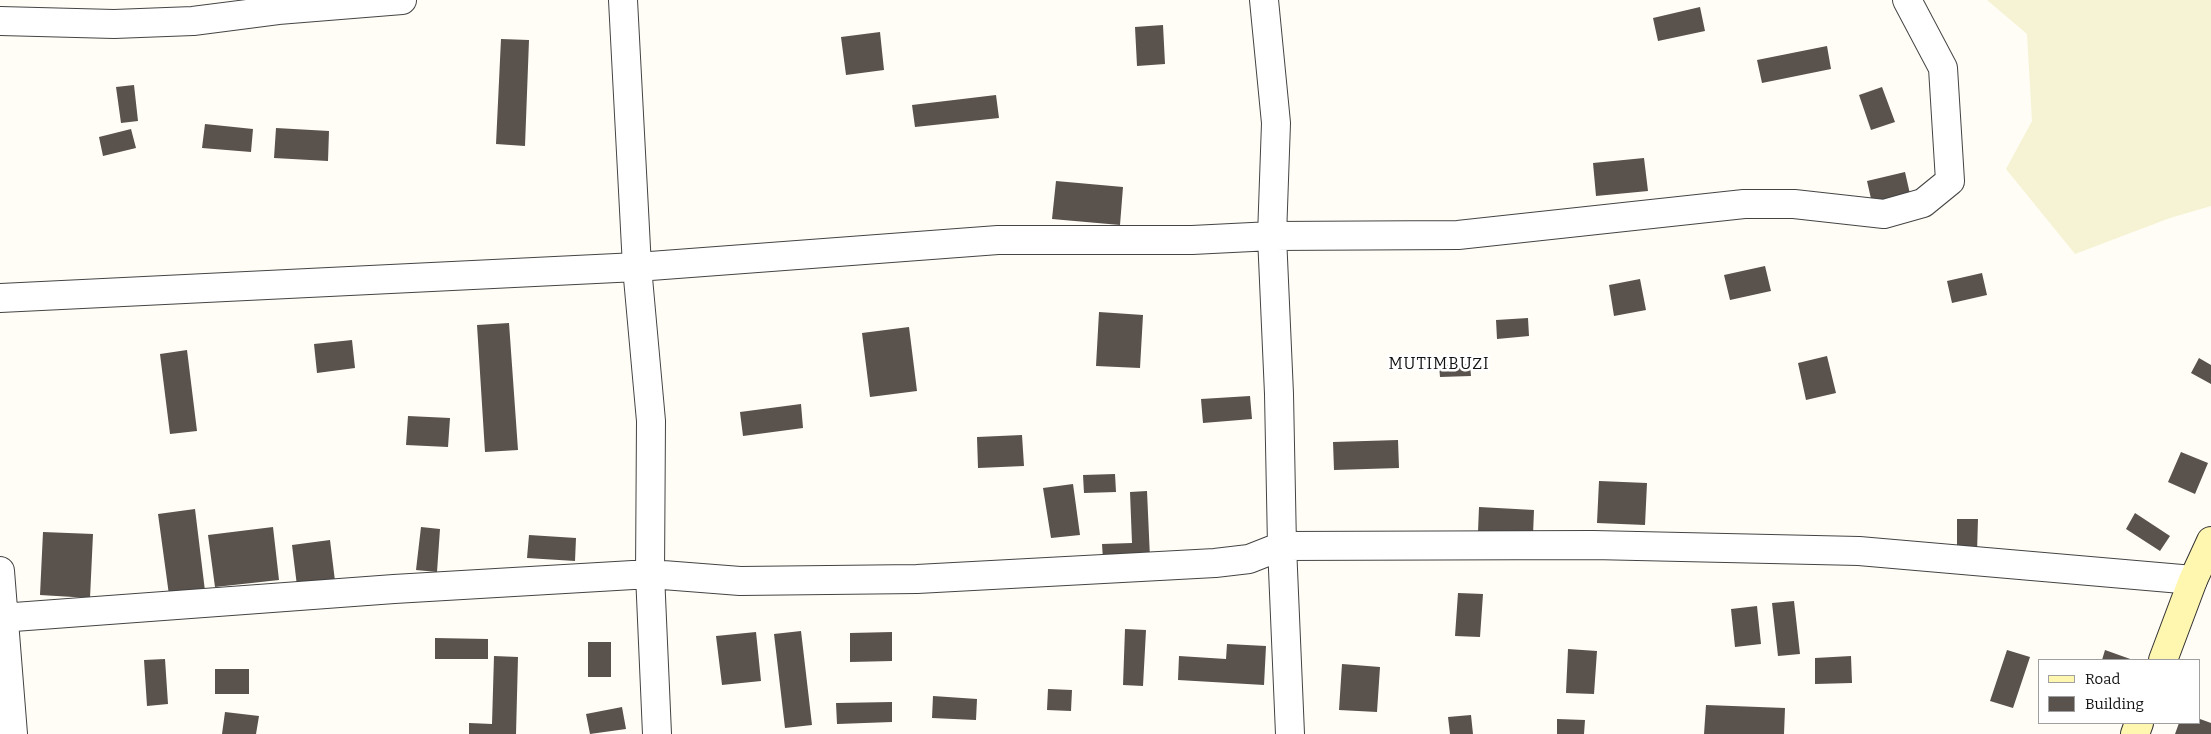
<!DOCTYPE html>
<style>
body{margin:0}
#map{position:relative;width:2211px;height:734px;overflow:hidden;background:#fffdf5;font-family:Bitter,serif}
canvas{display:block}
.legend{position:absolute;left:2038px;top:659px;width:162px;height:65px;box-sizing:border-box;background:#fff;border:1px solid #a0a0a0;margin:0;padding:6px 9px;list-style:none;font-size:15px;color:#111}
.legend li{display:flex;align-items:center;gap:10px;height:25px}
.legend b{width:25px;border:1px solid #a0a0a0}
</style>
<div id="map">
<canvas width="2211" height="734"></canvas>
<ul class="legend">
<li><b style="height:6px;background:#fff6b0"></b>Road</li>
<li><b style="height:14px;background:#5a524d"></b>Building</li>
</ul>
</div>
<script>
const ctx = document.querySelector('canvas').getContext('2d');
ctx.lineJoin = 'round';
function fill(path, color) { ctx.fillStyle = color; ctx.fill(path, 'evenodd'); }
function stroke(path, color, width, dash) { ctx.strokeStyle = color; ctx.lineWidth = width; ctx.lineCap = dash ? 'butt' : 'round'; ctx.setLineDash(dash || []); ctx.stroke(path); }
function label(font, color, halo, rows, align = 'center') {
  ctx.font = font + ' Bitter,serif'; ctx.lineWidth = 5; ctx.setLineDash([]); ctx.textBaseline = 'middle'; ctx.strokeStyle = halo; ctx.fillStyle = color; for (const [text, x, y, turn = 0] of rows) {
    ctx.save(); ctx.translate(x, y); ctx.rotate((+turn || 0) * Math.PI / 180); ctx.textAlign = isNaN(turn) ? turn : align; if (halo) ctx.strokeText(text, 0, 0); ctx.fillText(text, 0, 0); ctx.restore();
  }
}
fill(new Path2D(`
 M1987,0H2211V206L2170,218L2075,254L2006,169L2032,121L2027,34Z`), '#f6f3d4');
fill(new Path2D(`
 M1700,7L1705,31L1658,41L1653,18Z
 M1163,25L1165,64L1137,66L1135,27Z
 M880,32L884,70L846,75L841,37Z
 M501,39L529,40L525,146L496,144Z
 M1827,46L1831,69L1762,83L1757,60Z
 M134,85L138,121L121,123L116,87Z
 M1882,87L1895,122L1871,130L1859,95Z
 M996,95L999,118L915,127L912,105Z
 M205,124L253,129L251,152L202,148Z
 M276,128L329,131L328,161L274,158Z
 M131,129L136,148L103,156L99,137Z
 M1644,158L1648,191L1596,196L1593,163Z
 M1905,172L1910,194L1872,203L1867,181Z
 M1056,181L1123,187L1120,225L1052,219Z
 M1765,266L1771,291L1730,300L1724,275Z
 M1982,273L1987,295L1952,303L1947,281Z
 M1640,279L1646,310L1614,316L1609,285Z
 M1099,312L1143,315L1140,368L1096,366Z
 M1528,318L1529,336L1497,339L1496,320Z
 M509,323L518,450L485,452L477,325Z
 M909,327L917,391L870,397L862,333Z
 M352,340L355,368L317,373L314,344Z
 M187,350L197,431L170,434L160,354Z
 M1827,356L1836,393L1806,400L1798,363Z
 M2199,358L2211,365V384L2191,373Z
 M1470,364L1471,376L1440,377L1439,365Z
 M1250,396L1252,419L1203,423L1201,399Z
 M801,404L803,428L743,436L740,412Z
 M408,416L450,418L448,447L406,445Z
 M1022,435L1024,466L978,468L977,437Z
 M1398,440L1399,468L1334,470L1333,442Z
 M2181,452L2208,463L2195,494L2168,482Z
 M1115,474L1116,492L1084,493L1083,475Z
 M1599,481L1647,483L1645,525L1597,523Z
 M1073,484L1080,535L1051,538L1043,488Z
 M1147,491L1150,558L1103,560L1102,544L1132,543L1130,492Z
 M1479,507L1534,510L1533,535L1478,532Z
 M195,509L205,591L169,595L158,514Z
 M2135,513L2170,536L2160,551L2126,529Z
 M1957,519H1978L1977,553H1957Z
 M273,527L279,580L215,587L208,535Z
 M421,527L440,529L437,572L416,570Z
 M43,532L93,534L90,598L40,595Z
 M529,535L576,538L575,561L527,558Z
 M330,540L335,581L297,586L292,545Z
 M1458,593L1483,594L1480,637L1455,636Z
 M1794,601L1800,654L1778,656L1772,603Z
 M1757,606L1761,644L1735,647L1731,609Z
 M1125,629L1146,630L1143,686L1123,685Z
 M801,631L812,725L785,728L774,634Z
 M756,632L761,681L722,685L716,636Z
 M892,632V661L850,662V633Z
 M435,638L488,639V659H435Z
 M588,642H611V677H588Z
 M1227,644L1266,646L1264,685L1178,680L1179,656L1226,659Z
 M1568,649L1597,651L1594,694L1566,693Z
 M2007,650L2030,657L2013,708L1990,701Z
 M2105,650L2133,660H2102Z
 M494,656L518,657L516,734H469V723L492,724Z
 M1851,656L1852,683L1815,684V658Z
 M165,659L168,704L147,706L144,660Z
 M1342,664L1380,667L1377,712L1339,710Z
 M215,669H249V694H215Z
 M1048,689L1072,690L1071,711L1047,710Z
 M933,696L977,699L976,720L932,718Z
 M892,702V722L837,724L836,703Z
 M1706,705L1785,708L1784,734H1704Z
 M622,707L626,729L590,734L586,714Z
 M225,712L259,716L256,734H222Z
 M1471,715L1473,734H1450L1448,717Z
 M1557,719L1585,720L1584,734H1557Z
 M2200,719L2211,723V734H2175L2179,723H2200Z`), '#5a524d');
const street = new Path2D(`
 M623,0L637,267L651,421L650,574L657,734
 M1264,0L1276,123L1272,236L1279,394L1282,546L1290,734
 M0,21L114,24L193,21L278,10L402,0
 M0,298L637,267L998,240H1192L1272,236L1458,235L1744,204H1794L1884,214L1923,203L1950,181L1943,68L1907,0
 M0,571L13,734
 M0,618L394,589L650,574L740,581L917,579L1215,563L1249,559L1282,546L1593,545L1859,551L2193,580`);
const secondary = new Path2D(`
 M2163,660L2193,580L2211,541
 M2135,734L2139,723`);
stroke(street, '#444', 30);
stroke(secondary, '#333', 30);
stroke(street, '#fff', 28);
stroke(secondary, '#fff6b0', 28);
ctx.letterSpacing = '1px';
label('16px', '#111', '#fff', [
 ["MUTIMBUZI",1439,365]
]);
ctx.letterSpacing = '0px';
</script>
